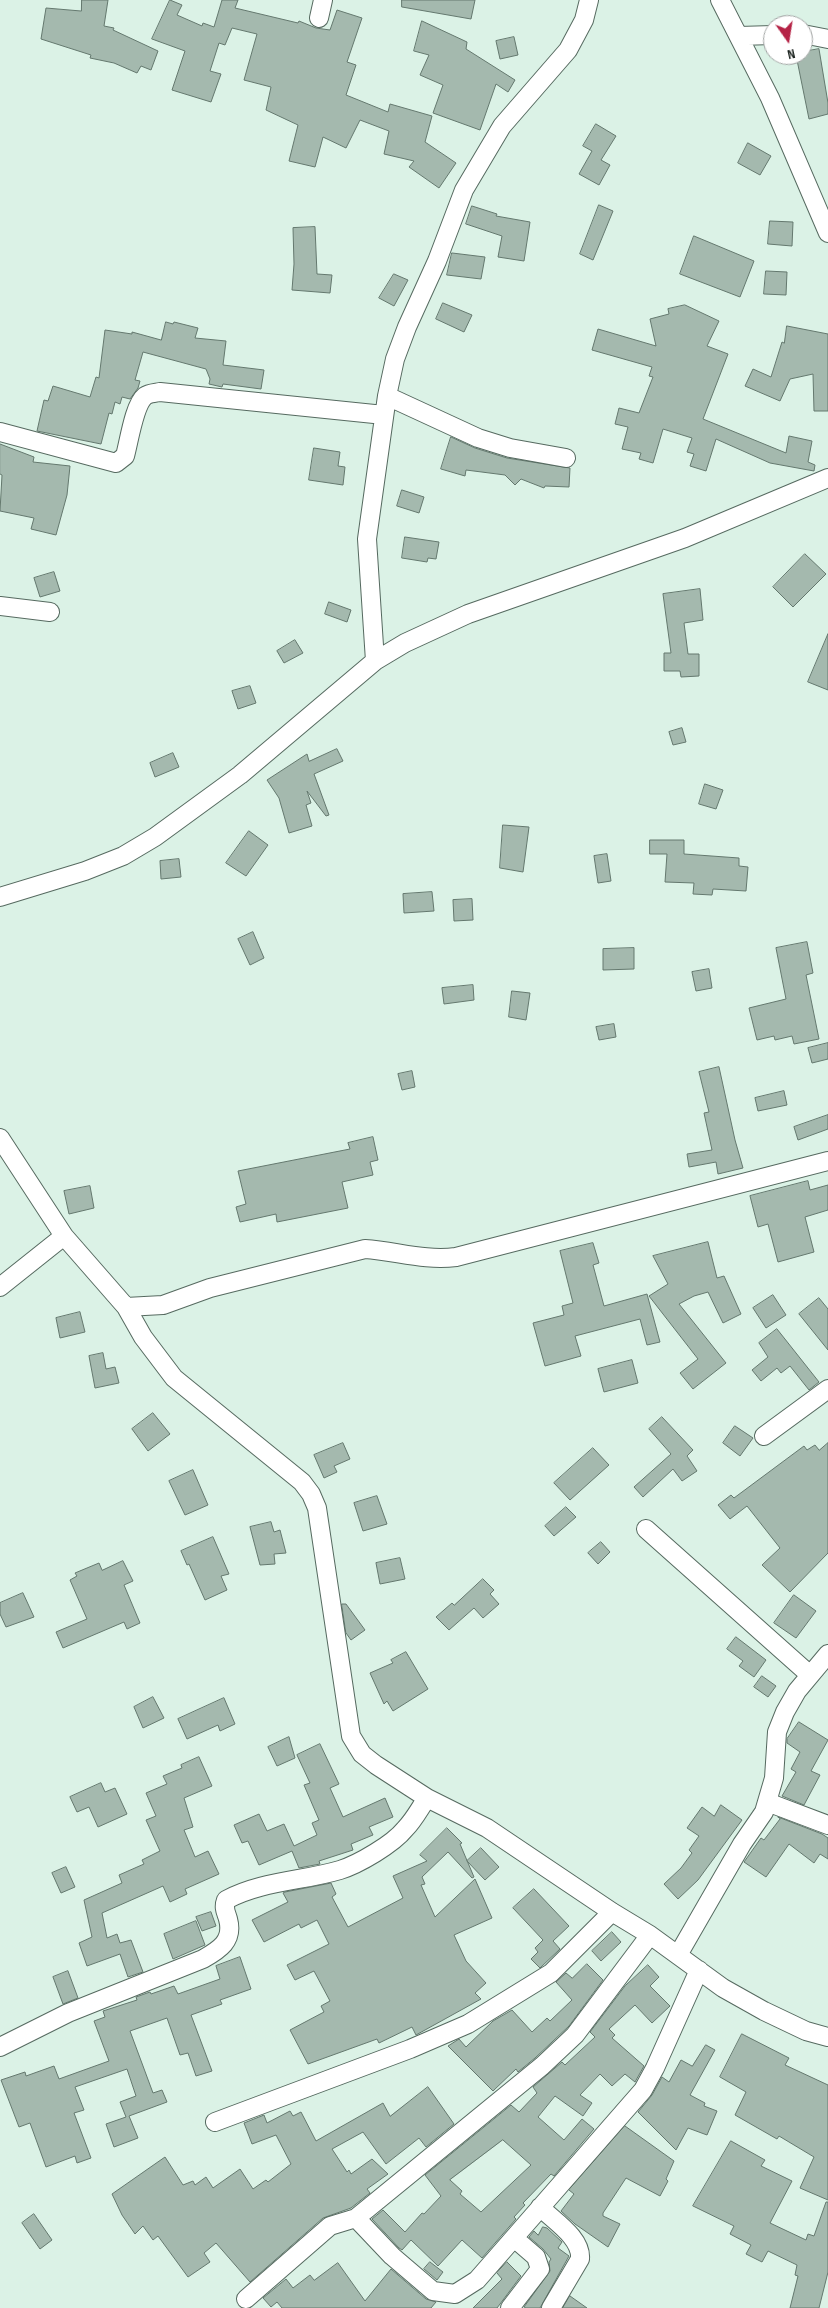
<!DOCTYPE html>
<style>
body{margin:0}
#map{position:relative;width:828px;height:2308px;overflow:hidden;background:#dbf2e6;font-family:"Sofia Sans Condensed",sans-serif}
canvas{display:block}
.north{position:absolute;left:763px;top:15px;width:50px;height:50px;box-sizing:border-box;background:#fff;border:1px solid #a1a4a3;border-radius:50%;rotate:167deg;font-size:14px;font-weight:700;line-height:20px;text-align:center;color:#141c18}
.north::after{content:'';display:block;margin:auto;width:18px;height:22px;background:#b52346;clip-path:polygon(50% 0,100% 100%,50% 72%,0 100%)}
</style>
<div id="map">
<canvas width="828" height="2308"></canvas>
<div class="north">N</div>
</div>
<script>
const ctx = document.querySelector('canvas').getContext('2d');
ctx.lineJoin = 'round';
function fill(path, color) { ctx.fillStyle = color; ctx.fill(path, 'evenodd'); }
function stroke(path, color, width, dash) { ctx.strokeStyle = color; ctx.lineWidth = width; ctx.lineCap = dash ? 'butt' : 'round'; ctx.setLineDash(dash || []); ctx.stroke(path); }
const building = new Path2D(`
 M82,0H108L104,26L114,28L113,30L158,51L151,70L141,66L137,73L114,63L90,58L91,55L41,39L46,8L81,11Z
 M170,0L182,5L177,15L202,26L203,23L214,27L222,0H238L235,8L298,23L299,21L316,28L330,30L337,10L362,18L347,62L356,65L346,95L388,112L390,104L432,116L425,142L456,163L439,188L409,167L414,161L384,154L389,131L360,120L346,148L323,137L315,167L289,161L298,125L266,110L271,87L244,80L257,34L232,28L225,45L219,43L210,71L221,74L211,102L172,90L185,51L152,39Z
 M402,0H475L471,19L402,7Z
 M422,21L467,42L466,49L515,80L508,92L496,84L480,130L433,113L443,85L420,75L429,55L414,51Z
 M514,37L518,55L500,59L496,41Z
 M819,49L828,103V114L809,119L796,55H803V52Z
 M596,124L616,136L601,160L610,165L599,185L579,174L592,151L583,146Z
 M748,143L771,156L760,175L738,163Z
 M599,205L613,211L593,260L580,254Z
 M472,206L497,214L496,216L530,222L524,261L498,257L502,236L466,224Z
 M770,221L793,222L792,246L768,244Z
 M315,227L317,274L332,275L330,293L292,290L294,264L293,228Z
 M694,236L754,261L740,297L680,274Z
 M452,253L485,257L481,279L447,275Z
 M766,271L787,272L786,295L764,294Z
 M394,274L408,280L394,306L379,298Z
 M443,303L472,315L464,332L436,319Z
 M685,305L719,321L707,346L728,354L703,419L786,453L789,436L812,441L808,462L815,465L814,471L770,463L716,439L706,471L690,466L694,454L687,452L692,438L663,429L653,463L639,459L641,453L622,449L628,427L615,424L619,408L639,413L653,377L649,376L652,367L592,350L598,329L656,346L650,319L669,314L668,309Z
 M166,322L173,324L174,322L198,328L195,338L226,341L223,365L264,370L261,389L223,384L222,387L209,384L210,379L206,369L143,352L135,380L140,381L138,388L130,399L122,397L120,404L115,402L112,414L109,413L101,444L37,431L44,400L48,401L53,386L90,397L96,377L99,378L105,330L132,334V332L161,340Z
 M787,326L828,334V411H814L813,374L790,379L780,401L745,386L753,369L771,377L782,342L784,343Z
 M451,437L475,448L507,458L570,468L569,487L545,486L544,488L521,479L515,485L505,475L466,470L465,476L441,469Z
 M0,444L34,457L33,462L70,466L67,495L56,535L31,529L34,518L0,511L2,475L0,474Z
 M314,448L340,452L338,466L345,467L343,485L309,480Z
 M402,490L424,497L419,513L397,506Z
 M405,537L439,542L436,559L428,558L427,562L402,558Z
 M805,554L826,574L793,607L773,587Z
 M54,572L60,591L40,597L34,578Z
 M700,589L703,620L684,623L688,654H699V676L681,677L680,671H664V653H671L663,594Z
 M329,602L351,610L347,622L325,614Z
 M828,634V690L808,682Z
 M295,640L303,653L284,663L277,651Z
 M250,686L256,703L238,709L232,691Z
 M682,728L686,742L673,745L669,732Z
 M337,749L343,761L314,774L329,815L326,816L307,791L311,803L306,805L312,826L289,833L279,798L267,780L307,754L309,761Z
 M173,753L179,767L155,777L150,763Z
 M705,784L723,790L716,809L699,804Z
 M503,825L529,827L523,872L500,868Z
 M249,831L268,845L246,876L226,863Z
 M650,840H684V854L739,858V866L748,867L746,891L713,889L712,895L693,894L694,883L665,882L667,854H650Z
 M607,854L611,881L598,883L594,856Z
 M179,859L181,877L161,879L160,861Z
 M432,892L434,911L404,913L403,894Z
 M472,899L473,920L454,921L453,900Z
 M253,932L264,958L250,965L238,939Z
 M807,942L813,973L806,975L819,1039L794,1044L792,1036L775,1040L774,1036L757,1040L749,1008L786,999L776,948Z
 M634,948V969L603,970V949Z
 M709,969L712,988L696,991L692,972Z
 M473,985L474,1000L444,1004L442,988Z
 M512,991L530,993L526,1020L509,1017Z
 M614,1024L616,1037L599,1040L596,1027Z
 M828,1043V1059L812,1063L808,1048Z
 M719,1067L735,1140L743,1168L718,1174L716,1162L689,1167L687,1154L712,1150L704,1113L709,1112L699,1072Z
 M412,1071L415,1087L402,1090L398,1074Z
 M784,1091L787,1105L758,1111L755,1098Z
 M828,1115V1129L798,1140L794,1127Z
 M373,1137L378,1160L370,1162L373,1175L342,1182L348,1208L277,1222L276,1214L240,1222L236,1207L246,1204L238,1171L350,1149L348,1143Z
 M808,1181L810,1190L828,1185V1210L805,1217L814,1252L778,1262L768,1224L758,1227L750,1196Z
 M90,1186L94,1208L69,1214L64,1191Z
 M708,1242L717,1278L724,1276L741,1314L723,1323L708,1292L694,1296L679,1304L726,1363L693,1389L680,1373L698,1359L649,1296L668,1284L653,1256Z
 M593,1243L599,1263L593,1265L604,1306L647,1294L660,1342L647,1345L640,1319L575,1336L581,1356L545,1366L533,1323L564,1315L562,1306L573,1303L560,1251Z
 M773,1295L786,1315L766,1328L753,1308Z
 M819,1298L828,1309V1350L799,1314Z
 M80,1312L85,1332L60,1338L56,1318Z
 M777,1329L819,1382L809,1390L790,1366L781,1373L777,1368L761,1381L752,1370L768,1357L759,1343Z
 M103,1353L106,1369L115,1367L119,1383L95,1388L89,1356Z
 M632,1360L638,1383L604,1392L598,1369Z
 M153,1413L170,1434L148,1451L132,1429Z
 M662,1417L693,1450L687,1456L697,1471L682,1481L673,1469L643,1497L634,1487L671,1454L649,1429Z
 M735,1426L753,1438L740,1456L723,1443Z
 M343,1443L350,1459L334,1466L337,1472L324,1478L314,1455Z
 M828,1443V1553L790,1592L762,1565L780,1548L747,1506L730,1519L718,1505L731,1495L734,1498L804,1446L807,1450L815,1445L819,1450Z
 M593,1448L609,1465L570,1500L554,1483Z
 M193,1470L208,1505L185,1515L169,1481Z
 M377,1496L387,1524L363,1531L354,1503Z
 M566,1507L576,1517L554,1536L545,1526Z
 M271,1522L274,1532L280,1530L286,1553L274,1554L275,1564L260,1565L250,1527Z
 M213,1537L229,1574L221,1576L227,1590L205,1600L189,1564L187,1565L181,1551Z
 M601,1542L610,1552L598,1564L588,1553Z
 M400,1558L405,1579L380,1584L376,1563Z
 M123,1561L133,1581L124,1585L140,1623L127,1629L124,1622L63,1648L56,1632L87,1619L70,1580L77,1576L75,1573L99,1563L102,1570Z
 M483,1579L494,1590L490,1594L499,1604L483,1618L474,1608L449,1630L436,1617L452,1603L454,1605Z
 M23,1593L34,1617L6,1627L0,1614V1603Z
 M794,1595L816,1611L796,1638L774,1623Z
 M342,1604H346L365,1630L351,1640L346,1633Z
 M736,1637L766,1660L754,1677L739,1666L743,1661L727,1649Z
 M406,1652L428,1689L393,1711L387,1701L384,1704L370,1673L393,1663L391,1660Z
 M762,1676L776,1686L768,1697L754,1687Z
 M153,1697L164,1718L143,1728L134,1707Z
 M224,1698L235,1724L220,1731L218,1725L187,1739L178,1719Z
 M799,1722L828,1740L811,1771L820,1775L804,1805L782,1796L796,1772L791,1769L800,1752L787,1743V1739Z
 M289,1737L295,1758L277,1766L268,1747Z
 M320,1744L339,1784L330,1788L343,1817L385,1798L393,1817L369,1827L373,1835L351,1844L353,1850L319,1861L320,1864L299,1868L292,1851L259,1865L248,1841L242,1843L234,1825L259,1814L267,1831L284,1824L294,1846L317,1835L312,1823L319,1820L304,1785L310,1783L297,1755Z
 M199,1757L212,1786L184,1798L193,1827L184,1830L195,1857L208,1851L219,1874L185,1889L187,1894L170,1902L163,1886L102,1913L107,1938L117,1934L120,1943L131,1940L143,1972L128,1977L120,1954L87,1966L79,1943L92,1937L84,1900L122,1883L119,1875L144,1864L142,1860L160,1851L146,1820L156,1816L146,1793L167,1784L163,1776L182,1768L181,1765Z
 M101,1783L105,1792L115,1788L127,1814L98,1827L89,1807L77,1812L70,1797Z
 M721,1805L742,1820L698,1880L678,1899L664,1884L681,1868L692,1853L689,1850L699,1836L687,1828L702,1807L714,1816Z
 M778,1817L822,1834L828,1838V1859L820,1854L814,1863L789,1844L766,1877L744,1862L761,1838L764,1840L780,1819Z
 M447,1828L462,1843L460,1844L474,1877L472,1878L448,1852L422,1877L425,1884L421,1885L435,1917L475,1879L492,1918L454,1935L466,1961L486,1983L475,1993L481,1999L416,2035L412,2027L379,2043L377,2039L308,2064L290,2030L324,2012L321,2006L330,2001L314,1971L295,1980L287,1965L329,1944L317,1920L301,1928L299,1924L264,1942L252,1920L288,1902L283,1893L285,1892L331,1883L336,1894L332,1897L348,1927L403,1898L393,1876L427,1861L420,1855Z
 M481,1848L499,1867L485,1880L467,1861Z
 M66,1867L75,1887L61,1893L52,1873Z
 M534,1889L569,1926L553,1941L560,1949L540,1968L531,1959L538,1952L535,1948L543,1940L513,1908Z
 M211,1912L216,1926L202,1931L196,1917Z
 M196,1921L205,1945L173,1959L164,1934Z
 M612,1932L621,1942L601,1961L592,1951Z
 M240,1957L251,1989L220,2000L222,2004L191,2015L212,2071L196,2076L188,2053L180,2055L167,2018L130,2031L153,2093L162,2090L167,2102L129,2116L138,2138L114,2147L106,2124L126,2117L120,2102L136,2096L127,2069L75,2087L84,2110L74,2113L91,2158L77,2163L75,2156L46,2167L30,2123L19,2127L1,2080L25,2072L26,2076L54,2066L59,2079L109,2061L94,2021L105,2017L103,2011L137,2000L136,1997L150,1992L151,1994L174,1986L178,1994L220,1979L216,1966Z
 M587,1964L603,1980L569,2026L535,2058L518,2072L516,2069L493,2091L448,2046L459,2039L466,2047L493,2021L512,2010L532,2032L547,2018L550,2021L572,2000L556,1982L566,1973L572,1978Z
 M648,1965L659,1977L650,1986L670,2006L652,2023L635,2005L609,2029L615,2035L612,2038L644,2066L635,2082L625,2074L612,2086L600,2074L580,2095L592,2103L583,2116L555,2096L538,2117L564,2140L582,2119L594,2129L554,2176L551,2174L523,2203L525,2205L514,2217L516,2219L482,2258L462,2240L438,2266L411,2240L402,2250L399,2248L372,2219L383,2210L405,2232L422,2213L424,2214L441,2196L425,2175L511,2105L519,2112L537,2093L533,2087L562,2062L565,2065L595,2037L590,2032L625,1986ZM503,2140L531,2165L481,2212L460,2194L462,2191L450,2180Z
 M68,1971L78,1998L63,2004L53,1977Z
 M742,2034L789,2058L785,2065L828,2085V2200L800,2188L814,2157L779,2136L777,2139L735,2115L746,2092L720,2077Z
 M706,2045L715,2050L690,2095L705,2103L704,2106L717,2111L707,2135L688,2128L676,2150L638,2112L652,2095L662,2077L669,2082L681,2060L692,2066Z
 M428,2087L454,2124L426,2147L419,2138L386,2164L363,2132L332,2149L347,2172L349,2170L351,2174L372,2159L388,2174L367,2189L370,2193L351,2208L323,2218L250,2282L216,2243L204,2253L210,2262L188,2277L158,2236L153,2240L143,2226L135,2234L122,2215L112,2194L165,2157L183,2185L193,2181L195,2185L206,2177L213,2188L240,2169L253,2189L266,2180L268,2182L291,2164L276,2135L252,2144L244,2123L264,2115L267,2123L290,2111L293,2116L301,2112L316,2141L383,2103L390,2116Z
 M625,2126L674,2161L666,2179L668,2181L660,2196L626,2178L603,2213V2216L620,2224L608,2247L575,2224L561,2211L574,2194L569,2190Z
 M731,2141L765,2160L761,2166L792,2181L770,2223L806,2240L808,2234L814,2236L826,2202H828V2272L819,2308H790L798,2276L795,2275L797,2265L768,2251L762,2262L746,2254L751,2245L730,2234L734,2226L693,2206Z
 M34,2214L52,2240L40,2249L22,2223Z
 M543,2227L547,2228L562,2242L558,2248L569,2256L540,2308H526L524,2307L550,2271L549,2262L551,2259L543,2249L529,2237L534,2231L538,2235Z
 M430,2262L443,2272L437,2280L424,2269Z
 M507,2262L521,2276L497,2308H473L502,2279L497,2273Z
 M338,2263L365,2301L391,2269L426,2299L436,2302L431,2308H282L277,2302L271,2307L263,2298L286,2279L293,2288L310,2275L314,2280Z
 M570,2296L587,2308H563Z`);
fill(building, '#a4b9ae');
stroke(building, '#64786e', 1);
const minor = new Path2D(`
 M720,0L770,98L828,233
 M319,18L323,0
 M803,34L828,39
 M739,36L773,35
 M387,396L478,438L510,448L566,458
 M0,432L116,463L125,456C129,442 134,405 145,396C149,393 154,393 160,392L384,415
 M0,606L50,612
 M375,661L367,539L387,396L395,359L407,327L437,261L464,190L502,126L568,50L584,20L589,0
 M0,897L85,871L123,856L155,837L240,775L375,661L405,643L468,614L685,538L828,478
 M0,1138L64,1236L126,1307L143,1337L174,1378L302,1482L311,1494L317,1508L351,1736L362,1754L376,1765L427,1798L487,1828L612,1912L650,1935L723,1988L764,2011L806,2031L828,2037
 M0,1287L64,1236
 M126,1307L163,1305L210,1288L365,1249C396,1251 424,1261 456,1257L828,1161
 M764,1436L828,1389
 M646,1529L810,1675
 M767,1802L828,1825
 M678,1955L742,1844L764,1812L774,1778L777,1732L785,1712L797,1691L828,1654
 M0,2047L68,2013L203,1959C219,1950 234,1941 228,1919C226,1912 223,1908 226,1900C261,1881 303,1881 340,1870C359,1864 393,1844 405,1829C414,1820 420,1808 427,1798
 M215,2122L410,2049L468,2024L551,1973L612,1912
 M540,2207C554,2221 582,2238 580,2259L551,2308
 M356,2218L542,2066L575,2035L650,1935
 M246,2299L330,2226L356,2218L392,2256L433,2291L455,2294L477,2280L643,2090L655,2068L699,1970
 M510,2308L540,2269L536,2257L514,2238`);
stroke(minor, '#566a60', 20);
stroke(minor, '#fff', 18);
</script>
